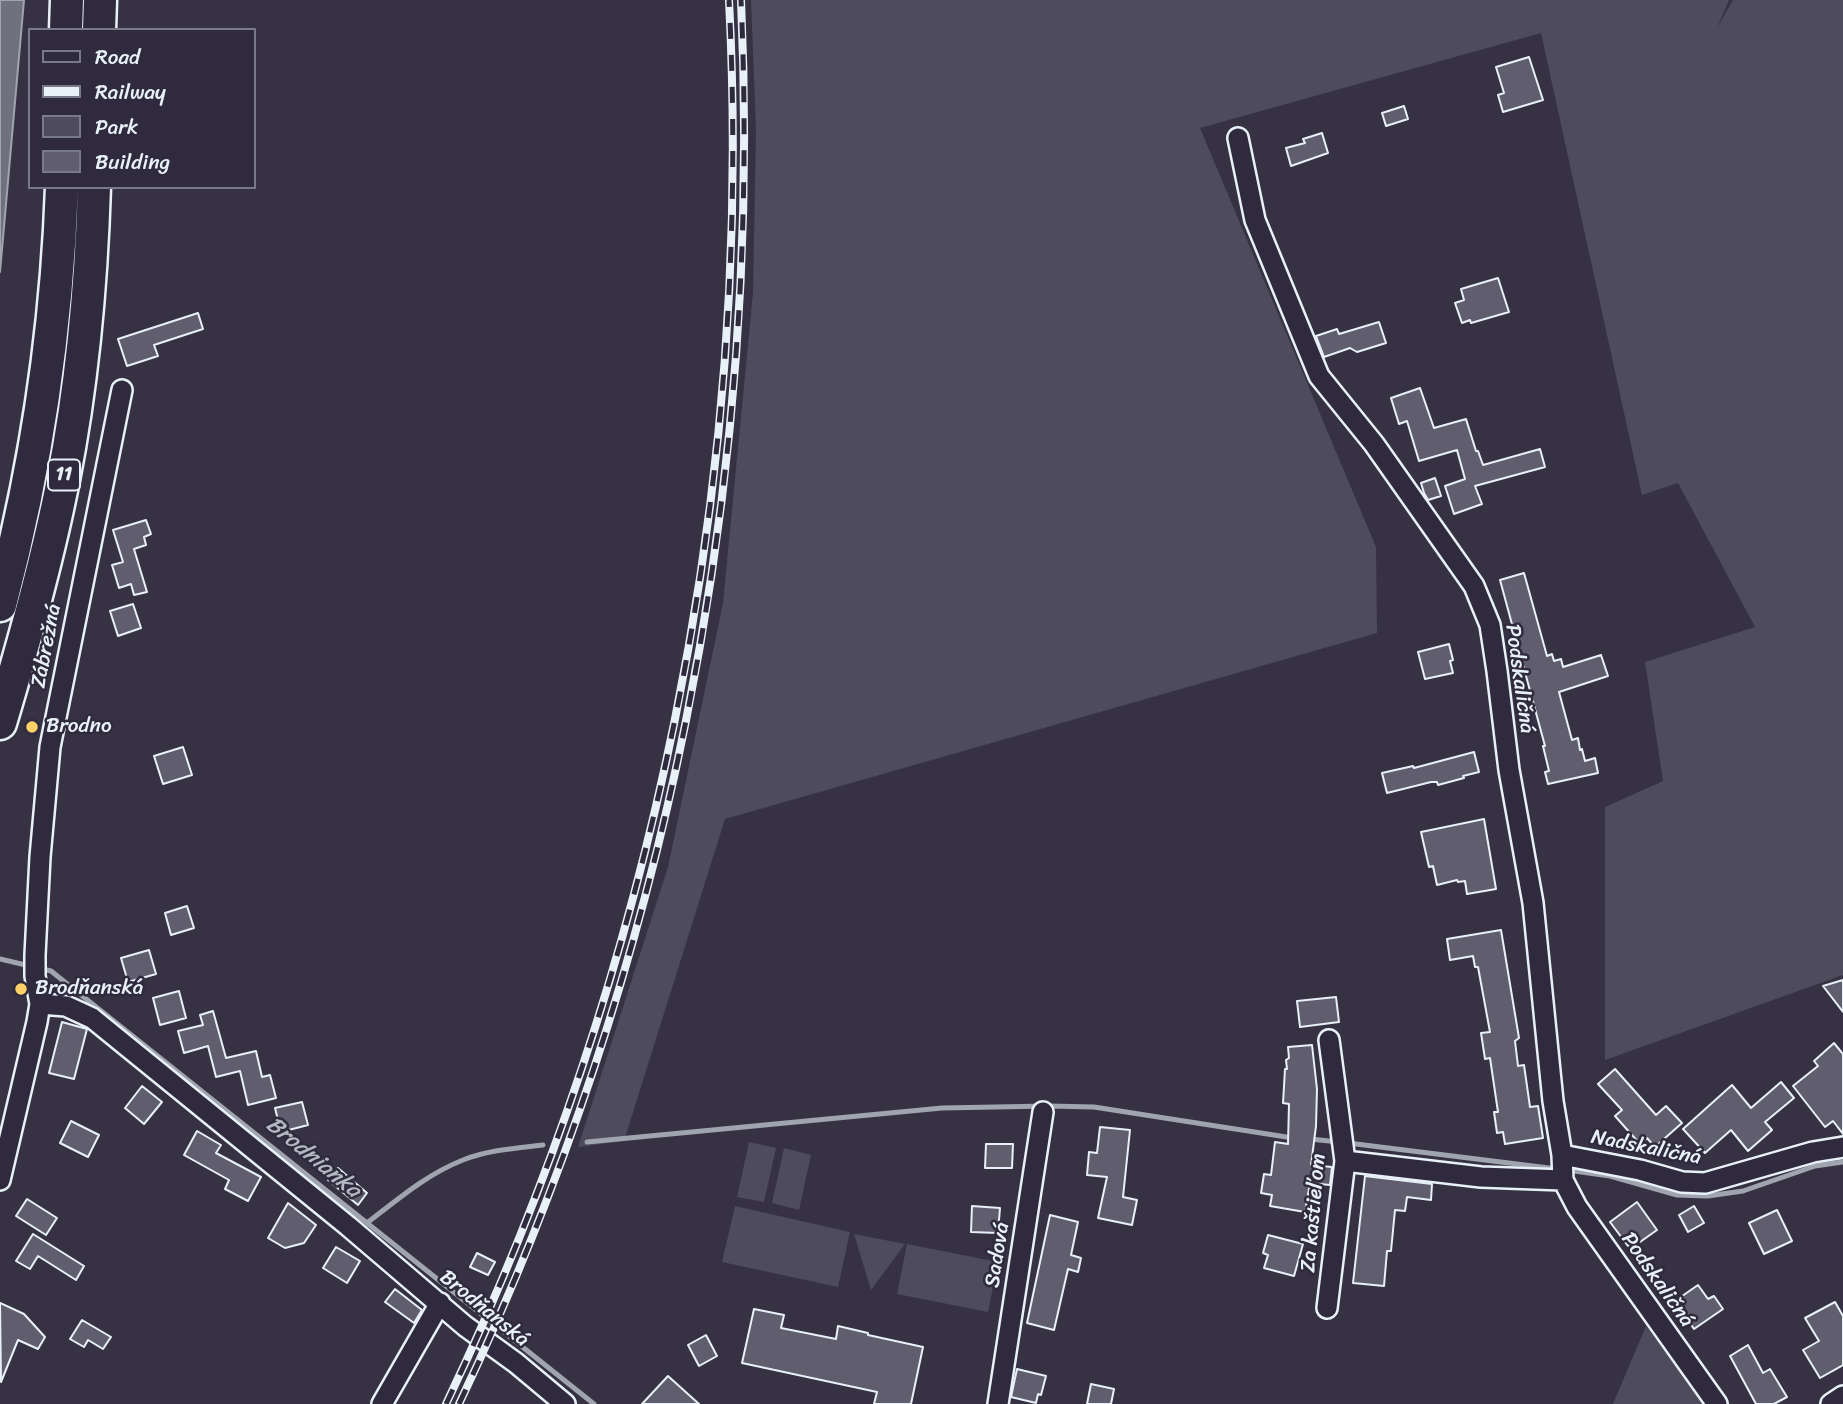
<!DOCTYPE html>
<meta charset="utf-8">
<style>
body{margin:0}
#map{position:relative;width:1843px;height:1404px;overflow:hidden;background:#363244;font-family:Sriracha,sans-serif}
canvas{display:block}
.legend{position:absolute;left:28px;top:28px;width:228px;height:161px;box-sizing:border-box;background:#2f2a3d;border:2px solid #797a88;margin:0;padding:9px 12px;list-style:none;font-size:21px;color:#e8f1f8}
.legend li{display:flex;align-items:center;gap:14px;height:35px}
.legend b{width:35px;border:2px solid #797a88}
</style>
<div id="map">
<canvas width="1843" height="1404"></canvas>
<ul class="legend">
<li><b style="height:9px;background:#2f2a3d"></b>Road</li>
<li><b style="height:9px;background:#e8f1f8"></b>Railway</li>
<li><b style="height:19px;background:#4d4b5c"></b>Park</li>
<li><b style="height:19px;background:#605e6e"></b>Building</li>
</ul>
</div>
<script>
const ctx = document.querySelector('canvas').getContext('2d');
ctx.lineJoin = 'round';
function fill(path, color) { ctx.fillStyle = color; ctx.fill(path, 'evenodd'); }
function stroke(path, color, width, dash) { ctx.strokeStyle = color; ctx.lineWidth = width; ctx.lineCap = dash ? 'butt' : 'round'; ctx.setLineDash(dash || []); ctx.stroke(path); }
function label(font, color, halo, rows, align = 'center') {
  ctx.font = font + ' Sriracha,sans-serif'; ctx.lineWidth = 5; ctx.setLineDash([]); ctx.textBaseline = 'middle'; ctx.strokeStyle = halo; ctx.fillStyle = color; for (const [text, x, y, turn = 0] of rows) {
    ctx.save(); ctx.translate(x, y); ctx.rotate((+turn || 0) * Math.PI / 180); ctx.textAlign = isNaN(turn) ? turn : align; if (halo) ctx.strokeText(text, 0, 0); ctx.fillText(text, 0, 0); ctx.restore();
  }
}
fill(new Path2D(`
 M751,0H1729L1717,28L1733,0H1843V975L1605,1060V807L1663,781L1645,662L1755,627L1678,483L1642,495L1541,33L1200,128L1376,547L1377,633L725,819L624,1141L578,1147L668,867L723,603L753,293L756,131Z
 M749,1142L776,1148L764,1202L737,1197Z
 M784,1148L811,1155L799,1210L772,1203Z
 M735,1206L850,1232L838,1287L722,1262Z
 M854,1234L905,1244L871,1290Z
 M907,1244L998,1262L988,1312L897,1294Z
 M1646,1326L1704,1404H1613Z`), '#4d4b5c');
const water = new Path2D(`
 M0,0H24L0,272Z`);
fill(water, '#70717f');
stroke(water, '#a0a4af', 2);
stroke(new Path2D(`
 M0,959L51,971L594,1404
 M1310,1139L1339,1142
 M587,1142L942,1108L1048,1106L1094,1107L1293,1138
 M1348,1143L1557,1169
 M1567,1170L1610,1176L1677,1195L1708,1196L1743,1191L1815,1166L1843,1162
 M367,1223C397,1200 427,1174 463,1160C488,1150 517,1148 543,1145`), '#a0a4af', 5);
const building = new Path2D(`
 M1529,57L1543,100L1503,112L1498,95L1504,93L1496,67Z
 M1404,106L1408,119L1386,126L1382,113Z
 M1322,133L1328,153L1291,166L1286,148L1305,143L1303,139Z
 M1498,278L1509,312L1471,323L1470,320L1462,323L1455,303L1464,300L1461,289Z
 M198,313L203,329L154,345L158,356L127,366L118,339Z
 M1379,322L1386,343L1357,352L1350,348L1324,357L1316,336L1337,329L1339,334Z
 M1420,388L1434,428L1466,419L1476,451H1478L1483,465L1540,449L1545,467L1475,486L1482,504L1454,514L1445,486L1465,479L1457,450L1419,461L1407,421L1399,424L1391,398Z
 M1435,478L1441,496L1428,500L1424,493L1421,483Z
 M146,520L151,534L144,537L146,545L134,549L147,592L134,595L131,584L119,588L112,565L123,562L113,530Z
 M1524,573L1547,656L1552,654L1554,661L1561,659L1563,667L1601,655L1608,676L1559,692L1572,740L1578,738L1580,750L1582,749L1585,761L1595,758L1598,773L1548,784L1545,772L1549,771L1543,746H1545L1500,580Z
 M133,604L141,628L118,636L110,611Z
 M1449,644L1453,660L1450,661L1453,673L1425,679L1418,652Z
 M183,747L192,775L163,784L154,756Z
 M1474,752L1479,772L1463,776L1464,778L1438,785L1437,782H1431L1387,793L1382,773L1413,766L1414,768Z
 M1484,819L1496,889L1467,894L1465,881L1458,882L1457,880L1437,885L1433,866L1429,867L1421,832Z
 M187,906L194,928L171,935L165,913Z
 M1501,930L1519,1038L1515,1041L1518,1066L1524,1065L1530,1107L1538,1106L1543,1138L1505,1144L1503,1132L1497,1133L1494,1112H1498L1490,1058L1485,1059L1481,1033L1490,1032L1478,967H1475L1473,956L1450,960L1447,939Z
 M149,950L156,974L128,982L121,958Z
 M1843,980V1012L1823,986Z
 M179,991L186,1018L160,1025L153,998Z
 M1336,997L1339,1022L1300,1027L1297,1001Z
 M213,1011L226,1058L256,1051L262,1077L270,1075L276,1098L248,1105L240,1071L216,1077L208,1046L184,1053L178,1031L203,1025L200,1015Z
 M62,1022L87,1029L74,1079L49,1073Z
 M1834,1043L1843,1054V1134L1833,1121L1825,1127L1793,1086L1818,1066L1814,1061Z
 M1312,1045L1317,1089L1316,1126L1311,1165L1332,1167L1330,1185L1310,1183L1305,1212L1270,1206L1272,1195L1261,1193L1264,1174L1271,1175L1275,1142L1288,1144L1289,1104L1283,1103L1285,1069H1287L1286,1060L1289,1058L1288,1047Z
 M1615,1069L1656,1115L1666,1106L1682,1123L1655,1147L1647,1138L1640,1144L1615,1116L1622,1110L1598,1084Z
 M1781,1082L1794,1098L1765,1122L1772,1130L1748,1151L1731,1130L1705,1153L1683,1129L1732,1085L1751,1108Z
 M142,1086L162,1102L144,1124L125,1108Z
 M302,1102L308,1125L281,1132L275,1108Z
 M71,1121L99,1135L88,1157L60,1143Z
 M1100,1127L1130,1130L1123,1197L1137,1200L1132,1225L1098,1218L1107,1177L1087,1175L1089,1152L1097,1153Z
 M197,1131L221,1145L216,1153L261,1177L248,1201L225,1189L229,1180L184,1155Z
 M986,1144H1013L1012,1168H985Z
 M338,1168L367,1193L358,1205L328,1180Z
 M1365,1176L1432,1184L1431,1200L1407,1197L1405,1211L1395,1210L1391,1251H1387L1384,1286L1353,1283Z
 M27,1199L57,1218L46,1235L16,1216Z
 M1637,1202L1657,1230L1640,1242L1637,1239L1628,1246L1610,1222Z
 M288,1203L316,1225L304,1243L285,1248L268,1238Z
 M972,1206L1000,1208L998,1233L971,1232Z
 M1694,1206L1704,1223L1688,1232L1679,1215Z
 M1777,1210L1792,1241L1764,1254L1749,1223Z
 M1050,1215L1078,1222L1071,1255L1081,1258L1078,1272L1068,1269L1054,1330L1027,1323Z
 M33,1234L84,1266L76,1280L38,1256L30,1269L16,1261Z
 M1268,1235L1303,1244L1294,1276L1264,1268L1268,1255L1263,1253Z
 M336,1247L360,1261L347,1283L323,1268Z
 M477,1253L495,1262L488,1275L470,1267Z
 M1698,1285L1708,1299L1714,1296L1723,1309L1694,1329L1675,1301Z
 M395,1289L422,1310L414,1323L385,1302Z
 M1835,1302L1843,1316V1365L1820,1378L1803,1350L1819,1341L1805,1318Z
 M0,1303L24,1314L45,1337L38,1349L18,1340L1,1382Z
 M754,1309L784,1315L781,1328L836,1339L838,1326L868,1333V1335L923,1347L911,1404H874L877,1392L742,1363Z
 M82,1320L111,1337L103,1349L88,1340L84,1347L70,1339Z
 M706,1335L717,1356L699,1366L688,1345Z
 M1748,1345L1763,1373L1770,1369L1787,1397L1774,1404H1756L1730,1356Z
 M1017,1369L1046,1376L1041,1395L1038,1394L1036,1403L1011,1397Z
 M668,1376L699,1404H642Z
 M1091,1384L1114,1389L1111,1404H1087Z`);
fill(building, '#605e6e');
stroke(building, '#e8f1f8', 2);
const street = new Path2D(`
 M1238,138L1255,220L1319,376L1374,444L1474,586L1490,625L1497,671L1509,770L1533,903L1553,1101L1562,1155L1563,1180L1577,1207L1717,1404
 M40,1004L66,1006L92,1018L348,1226L465,1326L516,1363L565,1404
 M1562,1155L1640,1170L1682,1182L1705,1183L1813,1152L1843,1147
 M1345,1161L1481,1177L1563,1180
 M0,1180L37,1022L40,1004L35,976V955L40,857L50,747L122,390
 M1327,1308L1345,1161L1329,1040
 M382,1404L440,1303
 M998,1404L1043,1112
 M1831,1404L1843,1396`);
const primary = new Path2D(`
 M66,30L67,0
 M99,30L100,0
 M0,605C36,469 57,328 62,187
 M0,723C24,643 47,562 63,480C82,384 91,285 94,187`);
stroke(street, '#e8f1f8', 24);
stroke(primary, '#e8f1f8', 37);
stroke(street, '#2f2a3d', 19);
stroke(primary, '#2f2a3d', 32);
const rail = new Path2D(`
 M446,1404C654,969 754,482 729,0
 M459,1404C667,967 763,483 741,0`);
stroke(rail, '#e8f1f8', 8);
stroke(rail, '#2f2a3d', 5, [16]);
for (const [x, y, r, color] of [
 [32,727,7,"#ffd166"],
 [21,989,7,"#ffd166"]
]) { const dot = new Path2D(); dot.arc(x, y, r, 0, 2 * Math.PI); ctx.fillStyle = color; ctx.fill(dot); stroke(dot, '#2f2a3d', 2.5); }
for (const [x, y, w] of [
 [64,475,32]
]) { const box = new Path2D(); box.roundRect(x - w / 2, y - 15.5, w, 31, 5); ctx.fillStyle = '#2f2a3d'; ctx.fill(box); stroke(box, '#e8f1f8', 2); }
label('bold 19px', '#e8f1f8', null, [
 ["11",64,475]
]);
label('21px', '#e8f1f8', '#2f2a3d', [
 ["Zábrežná",47,646,-79],
 ["Podskaličná",1519,679,82],
 ["Nadskaličná",1646,1148,11],
 ["Za kaštieľom",1314,1213,-85],
 ["Sadová",998,1255,-81],
 ["Podskaličná",1657,1280,55],
 ["Brodňanská",484,1309,39]
]);
label('21px', '#e8f1f8', '#2f2a3d', [
 ["Brodno",46,727],
 ["Brodňanská",35,989]
], 'left');
label('italic 23px', '#b2b7c2', '#2f2a3d', [
 ["Brodnianka",313,1158,39]
]);
</script>
